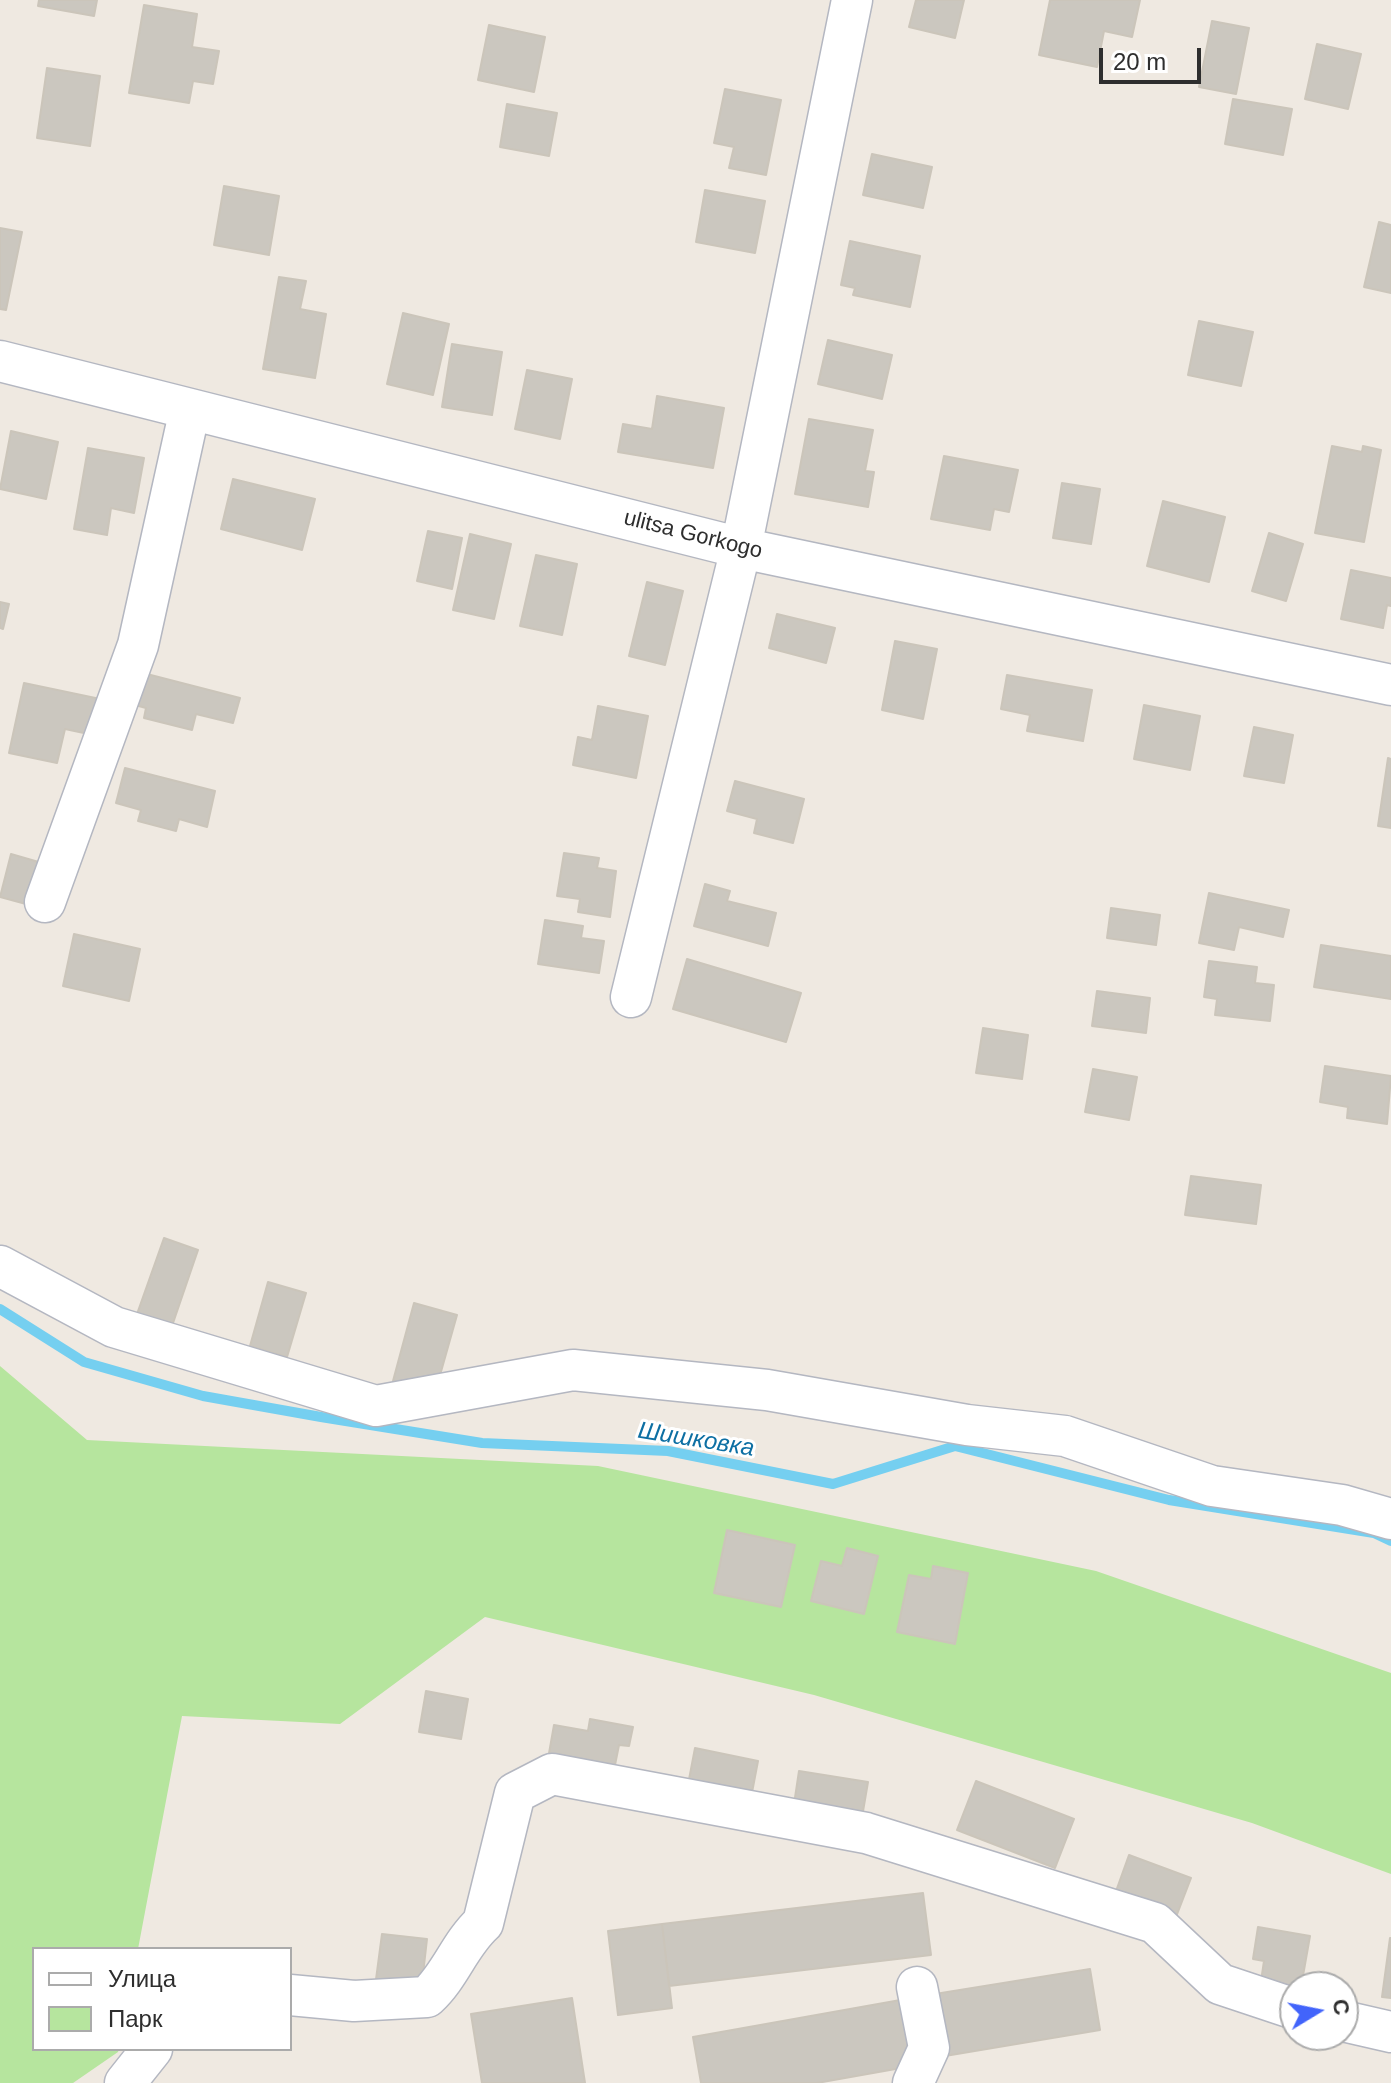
<!DOCTYPE html>
<meta charset="utf-8">
<style>
body{margin:0}
#map{position:relative;width:1391px;height:2083px;overflow:hidden;background:#efe9e1;font-family:Helvetica,sans-serif}
canvas{display:block}
.legend{position:absolute;left:32px;top:1947px;width:260px;height:104px;box-sizing:border-box;background:#fff;border:2px solid #ababab;margin:0;padding:10px 14px;list-style:none;font-size:24px;color:#2e2e2e}
.legend li{display:flex;align-items:center;gap:16px;height:40px}
.legend b{width:40px;border:2px solid #ababab}
.north{position:absolute;left:1279px;top:1971px;width:80px;height:80px;box-sizing:border-box;background:#fff;border:2px solid #ababab;border-radius:50%;rotate:80deg;font-size:22px;font-weight:700;line-height:32px;text-align:center;color:#2e2e2e}
.north::after{content:'';display:block;margin:auto;width:28px;height:36px;background:#4264fb;clip-path:polygon(50% 0,100% 100%,50% 72%,0 100%)}
.scale{position:absolute;left:1099px;top:48px;width:102px;height:36px;box-sizing:border-box;border:4px solid #2e2e2e;border-top:0;padding-left:10px;font-size:24px;line-height:28px;white-space:nowrap;color:#2e2e2e;-webkit-text-stroke:6px #fff;paint-order:stroke}
</style>
<div id="map">
<canvas width="1391" height="2083"></canvas>
<ul class="legend">
<li><b style="height:10px;background:#fff"></b>Улица</li>
<li><b style="height:22px;background:#b6e59e"></b>Парк</li>
</ul>
<div class="north">С</div>
<div class="scale">20 m</div>
</div>
<script>
const ctx = document.querySelector('canvas').getContext('2d');
ctx.lineJoin = 'round';
function fill(path, color) { ctx.fillStyle = color; ctx.fill(path, 'evenodd'); }
function stroke(path, color, width, dash) { ctx.strokeStyle = color; ctx.lineWidth = width; ctx.lineCap = dash ? 'butt' : 'round'; ctx.setLineDash(dash || []); ctx.stroke(path); }
function label(font, color, halo, rows, align = 'center') {
  ctx.font = font + ' Helvetica,sans-serif'; ctx.lineWidth = 6; ctx.setLineDash([]); ctx.textBaseline = 'middle'; ctx.strokeStyle = halo; ctx.fillStyle = color; for (const [text, x, y, turn = 0] of rows) {
    ctx.save(); ctx.translate(x, y); ctx.rotate((+turn || 0) * Math.PI / 180); ctx.textAlign = isNaN(turn) ? turn : align; if (halo) ctx.strokeText(text, 0, 0); ctx.fillText(text, 0, 0); ctx.restore();
  }
}
fill(new Path2D(`
 M0,1366L87,1440L598,1466L1096,1571L1391,1673V1874L1252,1823L814,1695L485,1617L340,1724L182,1716L138,1949H34V2049H119L118,2052L73,2083H0Z`), '#b6e59e');
stroke(new Path2D(`
 M0,1309L84,1362L203,1396L321,1417L482,1443L668,1451L833,1484L955,1446L1169,1500L1374,1533L1391,1541`), '#75cff0', 10);
const building = new Path2D(`
 M39,0H97L94,16L38,6Z
 M916,0H964L955,38L909,27Z
 M1050,0H1140L1132,37L1104,31L1097,67L1039,55Z
 M144,5L197,14L192,47L219,51L213,84L193,81L189,103L129,93Z
 M1212,21L1249,28L1236,94L1199,87Z
 M489,25L545,37L534,92L478,80Z
 M1317,44L1361,54L1348,109L1305,99Z
 M47,68L100,76L90,146L37,138Z
 M725,89L781,100L766,175L729,168L734,147L714,143Z
 M1233,99L1292,109L1283,155L1225,144Z
 M507,104L557,113L549,156L500,147Z
 M872,154L932,167L923,208L863,195Z
 M224,186L279,196L269,255L214,245Z
 M705,190L765,201L755,253L696,242Z
 M1379,222L1391,225V293L1364,287Z
 M0,228L22,232L6,310L0,309Z
 M850,241L920,256L910,307L853,295L855,288L841,285Z
 M279,277L306,281L300,309L326,314L315,378L263,369Z
 M403,313L449,324L433,395L387,384Z
 M1199,321L1253,332L1241,386L1188,375Z
 M828,340L892,355L882,399L818,384Z
 M452,344L502,352L492,415L442,407Z
 M527,370L572,379L560,439L515,429Z
 M657,396L724,408L713,468L618,452L623,424L652,429Z
 M809,419L873,430L865,471L874,472L868,507L795,494Z
 M11,431L58,442L46,499L0,489Z
 M1332,446L1362,452L1363,446L1381,450L1364,542L1315,533Z
 M88,448L144,458L134,513L111,508L107,535L74,529Z
 M944,456L1018,470L1009,512L994,509L990,530L931,519Z
 M233,479L315,499L302,550L221,529Z
 M1062,483L1100,489L1091,544L1053,538Z
 M1163,501L1225,517L1209,582L1147,566Z
 M428,531L462,538L452,589L417,581Z
 M1269,533L1303,544L1286,601L1252,591Z
 M470,534L511,544L494,619L453,610Z
 M536,555L577,564L562,635L520,626Z
 M1351,570L1391,578V606L1387,605L1383,628L1341,619Z
 M647,582L683,591L665,665L629,656Z
 M0,602L9,604L3,629L0,628Z
 M777,614L835,628L826,663L769,648Z
 M895,641L937,649L923,719L882,710Z
 M143,673L240,698L233,723L196,714L192,730L144,718L146,708L135,705Z
 M1007,675L1092,690L1083,741L1027,731L1030,715L1001,709Z
 M24,683L105,700L98,736L65,729L57,763L9,753Z
 M1144,705L1200,716L1190,770L1134,759Z
 M598,706L648,716L636,778L573,765L578,737L592,740Z
 M1254,727L1293,735L1284,783L1244,776Z
 M1388,758L1391,759V828L1378,826Z
 M125,768L215,791L207,827L179,819L176,831L138,821L141,810L116,803Z
 M735,781L804,799L793,843L754,833L757,819L727,811Z
 M564,853L599,858L597,868L616,871L610,917L578,912L580,899L557,896Z
 M11,854L49,865L37,907L0,897Z
 M705,884L730,891L727,901L776,913L768,946L694,926Z
 M1209,893L1289,910L1283,937L1239,927L1234,950L1199,943Z
 M1111,908L1160,915L1156,945L1107,938Z
 M545,920L583,926L581,938L604,941L599,973L538,964Z
 M74,934L140,949L129,1001L63,986Z
 M1321,945L1391,956V999L1314,987Z
 M687,959L801,993L786,1042L673,1009Z
 M1209,961L1257,967L1255,983L1274,985L1270,1021L1215,1015L1217,999L1204,997Z
 M1097,991L1150,998L1146,1033L1092,1026Z
 M983,1028L1028,1035L1022,1079L976,1073Z
 M1325,1066L1391,1076L1387,1124L1347,1118L1348,1107L1320,1102Z
 M1093,1069L1137,1077L1129,1120L1085,1112Z
 M1191,1176L1261,1185L1256,1224L1185,1215Z
 M164,1238L198,1250L172,1326L137,1314Z
 M268,1282L306,1293L287,1357L250,1346Z
 M414,1303L457,1315L435,1393L393,1381Z
 M727,1530L795,1545L781,1607L714,1593Z
 M847,1548L878,1556L864,1614L811,1601L821,1561L842,1566Z
 M933,1566L968,1573L955,1644L897,1632L909,1575L931,1579Z
 M426,1691L468,1699L461,1739L419,1732Z
 M590,1719L633,1727L629,1746L619,1745L614,1770L548,1759L554,1725L588,1731Z
 M695,1748L758,1761L750,1803L687,1790Z
 M799,1771L868,1782L861,1823L793,1811Z
 M976,1781L1074,1819L1055,1868L957,1830Z
 M1129,1855L1191,1878L1176,1917L1115,1894Z
 M923,1893L931,1955L669,1986L662,1924Z
 M662,1924L672,2008L618,2015L608,1931Z
 M1258,1927L1310,1936L1301,1987H1295V1994L1260,1988L1264,1961L1253,1959Z
 M382,1934L427,1939L421,1992L375,1987Z
 M1390,1938H1391V1998L1382,1997Z
 M1090,1969L1100,2030L945,2056L935,1994Z
 M572,1998L585,2083H482L471,2014Z
 M906,1999L918,2065L817,2083H701L693,2037Z`);
fill(building, '#cbc7bf');
stroke(building, '#cbc5ba', 2);
const minor = new Path2D(`
 M0,361L741,548L1391,685
 M45,902L138,645L190,409
 M631,997L741,548L852,0
 M0,1266L114,1327L376,1406L573,1370L767,1390L967,1425L1065,1436L1212,1486L1342,1505L1391,1519
 M290,1995L354,2001L427,1997C451,1975 459,1945 483,1923L515,1793L552,1774L866,1833L1155,1923L1220,1984L1295,2009
 M1343,2021L1391,2032
 M125,2083L152,2049
 M913,2083L929,2048L917,1987`);
stroke(minor, '#b4b7c1', 43);
stroke(minor, '#fff', 40);
label('22px', '#2e2e2e', '#fff', [
 ["ulitsa Gorkogo",693,535,14]
]);
label('italic 24px', '#0d6fa3', '#fff', [
 ["Шишковка",696,1440,9]
]);
</script>
